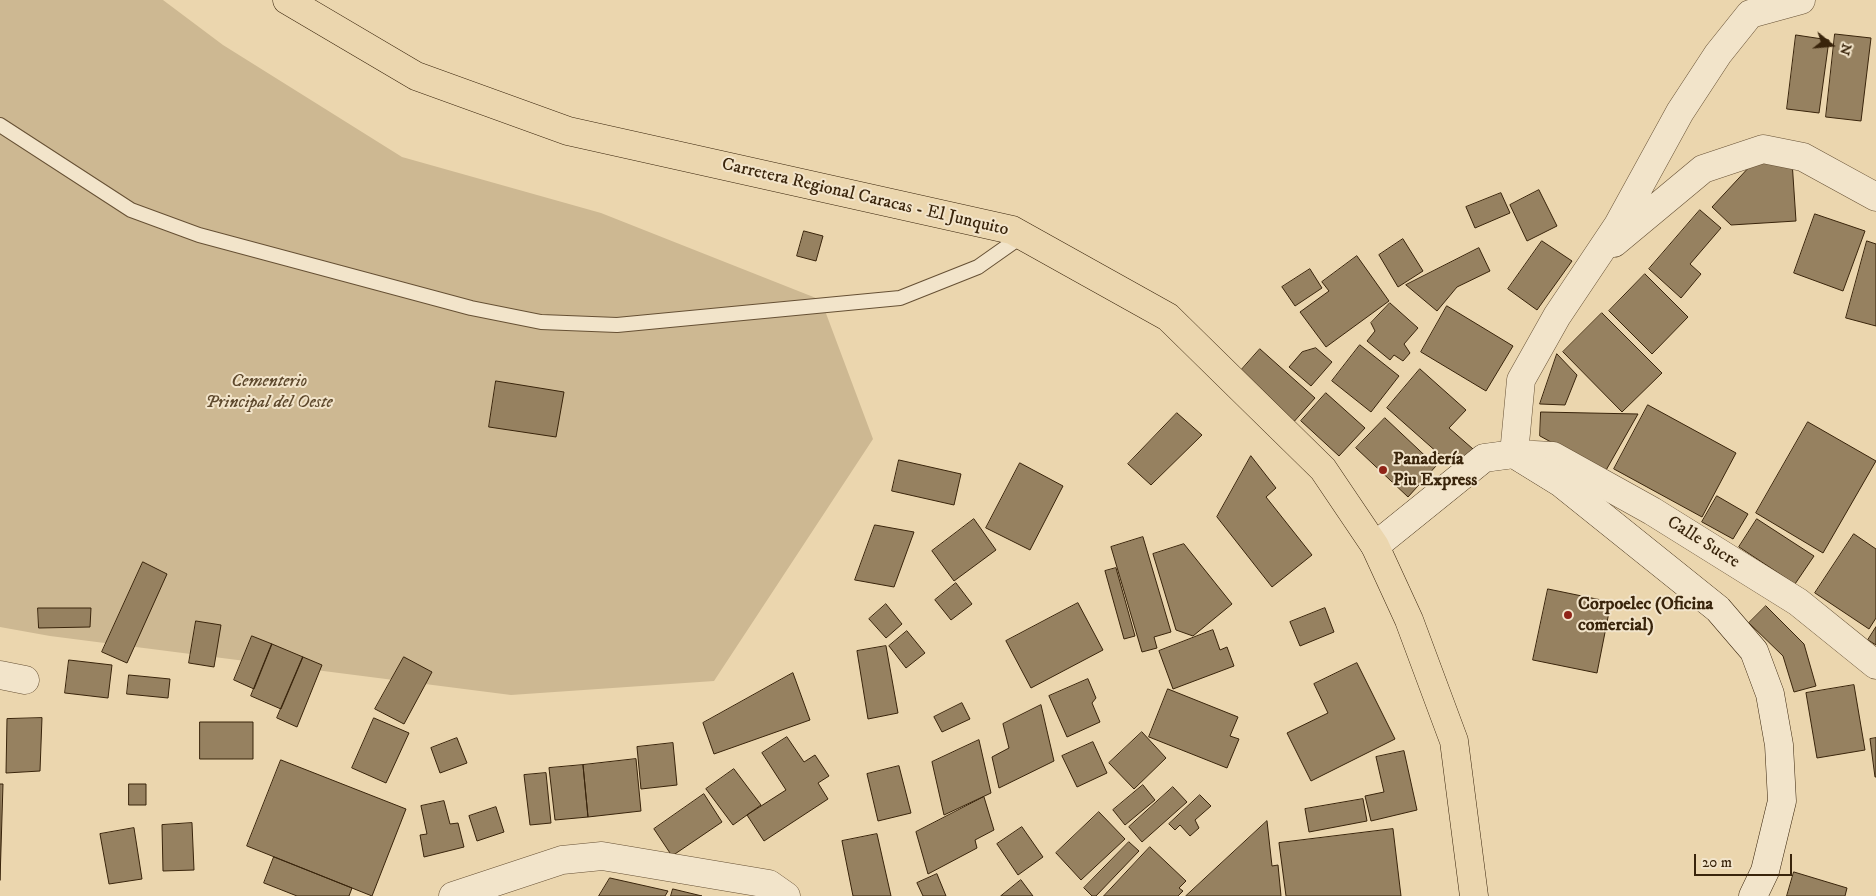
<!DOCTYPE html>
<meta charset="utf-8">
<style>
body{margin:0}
#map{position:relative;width:1876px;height:896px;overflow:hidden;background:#ebd6ae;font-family:"IM FELL DW Pica",serif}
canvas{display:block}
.north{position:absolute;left:1806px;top:20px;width:50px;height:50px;-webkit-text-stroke:4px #f2e4ca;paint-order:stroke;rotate:107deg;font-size:14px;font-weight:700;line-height:20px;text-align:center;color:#39240b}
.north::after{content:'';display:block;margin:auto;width:18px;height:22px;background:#39240b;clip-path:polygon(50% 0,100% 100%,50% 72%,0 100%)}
.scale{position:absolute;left:1694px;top:854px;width:98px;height:22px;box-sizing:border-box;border:2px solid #39240b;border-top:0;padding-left:6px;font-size:15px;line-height:18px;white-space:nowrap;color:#39240b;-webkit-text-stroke:4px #f2e4ca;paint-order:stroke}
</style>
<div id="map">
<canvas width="1876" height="896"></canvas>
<div class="north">N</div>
<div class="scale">20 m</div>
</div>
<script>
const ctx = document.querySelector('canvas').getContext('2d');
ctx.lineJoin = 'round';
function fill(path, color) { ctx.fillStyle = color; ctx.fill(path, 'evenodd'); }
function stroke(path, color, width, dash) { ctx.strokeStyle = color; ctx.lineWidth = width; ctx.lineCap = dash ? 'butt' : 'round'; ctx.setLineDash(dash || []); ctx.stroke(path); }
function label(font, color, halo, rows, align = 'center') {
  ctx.font = font + ' "IM FELL DW Pica",serif'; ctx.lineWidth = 4; ctx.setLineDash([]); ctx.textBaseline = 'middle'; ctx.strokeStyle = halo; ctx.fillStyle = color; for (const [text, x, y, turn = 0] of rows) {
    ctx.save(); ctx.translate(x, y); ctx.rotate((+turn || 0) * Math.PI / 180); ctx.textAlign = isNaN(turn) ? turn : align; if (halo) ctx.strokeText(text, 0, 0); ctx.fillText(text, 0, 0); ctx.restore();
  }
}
fill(new Path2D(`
 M0,0H163L223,45L402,157L601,213L821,300L873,439L714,681L511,695L50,636L0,627Z`), '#cdb892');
const building = new Path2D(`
 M1835,34L1871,38L1861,121L1826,117Z
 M1796,35L1829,40L1819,113L1787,109Z
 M1792,161L1796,221L1731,225L1712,207L1752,164Z
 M1539,190L1557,226L1527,241L1510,205Z
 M1501,193L1510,213L1475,228L1466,207Z
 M1700,210L1721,228L1690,264L1701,274L1681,298L1649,269Z
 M1815,214L1865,231L1843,291L1794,273Z
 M804,231L823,236L816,261L797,256Z
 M1403,239L1423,271L1398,287L1379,255Z
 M1542,241L1572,261L1537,310L1508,289Z
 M1867,241L1876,244V326L1846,318Z
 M1479,248L1490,271L1457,287L1437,311L1406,285Z
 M1357,256L1389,301L1326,347L1300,312L1329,291L1322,282Z
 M1310,269L1322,288L1295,306L1282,287Z
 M1645,274L1688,317L1652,354L1609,311Z
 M1390,303L1418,328L1404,344L1410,353L1403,361L1394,355L1390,360L1367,341L1375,331L1371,323Z
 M1447,306L1513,346L1486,391L1421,352Z
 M1602,313L1662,373L1622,412L1563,352Z
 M1360,345L1399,376L1371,412L1332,381Z
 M1316,348L1332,362L1311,386L1289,367L1302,352Z
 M1260,349L1315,398L1291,425L1236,376Z
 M1557,354L1577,375L1565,405L1540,404Z
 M1420,369L1466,410L1449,428L1473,449L1456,469L1387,408Z
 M496,381L564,392L556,437L489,427Z
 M1326,393L1365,428L1339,456L1301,421Z
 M1648,405L1736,453L1702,517L1614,469Z
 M1541,412L1638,414L1605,472L1540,436Z
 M1177,413L1202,435L1151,485L1128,464Z
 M1385,418L1436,466L1408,497L1356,448Z
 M1808,422L1876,461L1823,553L1756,513Z
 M1251,456L1276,488L1266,497L1312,555L1272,587L1217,517Z
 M899,460L961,474L954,505L892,491Z
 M1020,463L1063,486L1030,550L986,528Z
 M1717,496L1748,514L1733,539L1702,522Z
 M974,519L996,550L954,581L932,551Z
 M1757,519L1814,556L1795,584L1739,547Z
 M875,525L914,532L894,587L855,580Z
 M1854,534L1876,549V618L1869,629L1815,593Z
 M1143,537L1171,632L1154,637L1157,648L1142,652L1111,547Z
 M1184,544L1232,604L1193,636L1176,630L1153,554Z
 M143,562L167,574L127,663L102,652Z
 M1116,568L1135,636L1124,639L1105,571Z
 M956,583L972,604L951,620L935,600Z
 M1548,589L1611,602L1597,673L1533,660Z
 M1078,603L1103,650L1031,688L1006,641Z
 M886,604L902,624L886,638L869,619Z
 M1766,606L1804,644L1816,686L1794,692L1783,656L1749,623Z
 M38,608H91L90,627L39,628Z
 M1325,608L1334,632L1300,646L1290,622Z
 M196,621L221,625L214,667L189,663Z
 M1876,627V645L1868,640Z
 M1213,630L1220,650L1227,647L1234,666L1173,689L1159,651Z
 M907,631L925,653L906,668L889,646Z
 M252,636L272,644L254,689L234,680Z
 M272,644L303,657L281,709L251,696Z
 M886,646L898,713L868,719L857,651Z
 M303,657L322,665L297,727L277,718Z
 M404,657L432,672L404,724L375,709Z
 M69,660L112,665L108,698L65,693Z
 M1357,663L1395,739L1311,781L1287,733L1328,713L1314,684Z
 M793,673L810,720L714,754L703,723Z
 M129,675L170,679L168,698L127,694Z
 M1088,679L1096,698L1092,703L1100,722L1067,737L1049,696Z
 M1854,685L1865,750L1817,758L1806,693Z
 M1168,689L1238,717L1230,736L1239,739L1227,768L1149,737Z
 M962,703L970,719L942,732L934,717Z
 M1041,705L1054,761L999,788L992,757L1009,748L1003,724Z
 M42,718L40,771L6,773L7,719Z
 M374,718L409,733L386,783L352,768Z
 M200,722H253V759H200Z
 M1142,732L1166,758L1134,789L1109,763Z
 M787,737L804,762L815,755L829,776L818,783L828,799L764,841L747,815L786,790L762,753Z
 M457,738L467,763L440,773L431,748Z
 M1876,738V777H1875L1870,739Z
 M979,740L991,793L944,815L932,762Z
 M1093,742L1107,773L1077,787L1062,756Z
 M673,743L677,785L641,789L637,747Z
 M1404,751L1417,810L1371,821L1365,796L1384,792L1376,757Z
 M636,759L641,811L588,817L583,765Z
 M281,760L406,809L372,896L247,846Z
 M583,765L588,817L555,820L549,768Z
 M899,766L911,813L878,821L867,774Z
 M734,769L761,805L733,825L706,789Z
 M546,773L551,823L530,825L524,775Z
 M0,784H3L0,880Z
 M129,784H146V805H129Z
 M1143,785L1155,800L1125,825L1113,810Z
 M1173,787L1187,802L1142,842L1129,827Z
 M704,794L722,822L672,856L654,829Z
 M1200,795L1211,806L1195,820L1199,828L1190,836L1180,825L1175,830L1169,824Z
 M984,797L994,830L975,840L977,848L928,874L916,832Z
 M1363,799L1367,821L1309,832L1305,809Z
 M444,801L450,824L458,823L464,847L424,857L420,835L427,834L421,806Z
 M496,807L504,832L477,841L469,816Z
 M1099,812L1125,839L1081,880L1056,853Z
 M1267,821L1272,866L1278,865L1281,896H1186Z
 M192,823L194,870L163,871L162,825Z
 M1022,827L1043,857L1018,875L997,844Z
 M134,828L142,879L109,884L100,834Z
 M1393,829L1401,896H1286L1279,843Z
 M877,834L891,896H853L842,841Z
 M1129,842L1139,851L1096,896H1092L1084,888Z
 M1150,847L1186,881L1179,888L1183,891L1178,896H1104Z
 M274,857L352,888L349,896H297L264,883Z
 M1794,872L1847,888L1845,896H1787Z
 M937,874L946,896H923L917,883Z
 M610,878L668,891L665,896H599Z
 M1021,880L1033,896H1001Z
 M673,889L702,896H671Z`);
fill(building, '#968160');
stroke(building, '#39240b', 1);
const lane = new Path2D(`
 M0,125L131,210L199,235L471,308L541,322L617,325L900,298L978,267L1022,236`);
const street = new Path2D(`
 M1801,0L1750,14L1718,54L1680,112L1618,225L1557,316L1521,380L1514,454L1553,456L1652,511L1798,602L1876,665
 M1614,243L1703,169L1763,149L1803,157L1876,197
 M0,675L25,680
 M453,896L562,860L602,856L769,884L786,896`);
const secondary = new Path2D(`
 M1375,546L1484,458L1514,454L1561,483L1718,609L1754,651L1770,694L1779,745L1782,801L1765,871L1753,896`);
const primary = new Path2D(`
 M287,0L416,76L568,131L1012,230L1168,317L1323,469L1375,546L1409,620L1454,741L1474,896`);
stroke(lane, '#665034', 16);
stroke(street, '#665034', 29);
stroke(secondary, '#39240b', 29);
stroke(primary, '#39240b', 29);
stroke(lane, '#f2e4ca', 14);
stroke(street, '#f2e4ca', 28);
stroke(secondary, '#f2e4ca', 28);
stroke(primary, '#ebd6ae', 28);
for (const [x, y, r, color] of [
 [1383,470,5,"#8f2418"],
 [1568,615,5,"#8f2418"]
]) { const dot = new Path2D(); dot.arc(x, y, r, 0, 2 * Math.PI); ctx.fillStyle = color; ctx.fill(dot); stroke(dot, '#f2e4ca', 2); }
label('18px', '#39240b', '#f2e4ca', [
 ["Carretera Regional Caracas - El Junquito",865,198,13],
 ["Calle Sucre",1703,543,32]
]);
label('italic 18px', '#5e492d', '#f2e4ca', [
 ["Cementerio",269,382],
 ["Principal del Oeste",269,403]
]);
label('bold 18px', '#39240b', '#f2e4ca', [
 ["Panadería",1393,460],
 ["Piu Express",1393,481],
 ["Corpoelec (Oficina",1578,605],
 ["comercial)",1578,626]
], 'left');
</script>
